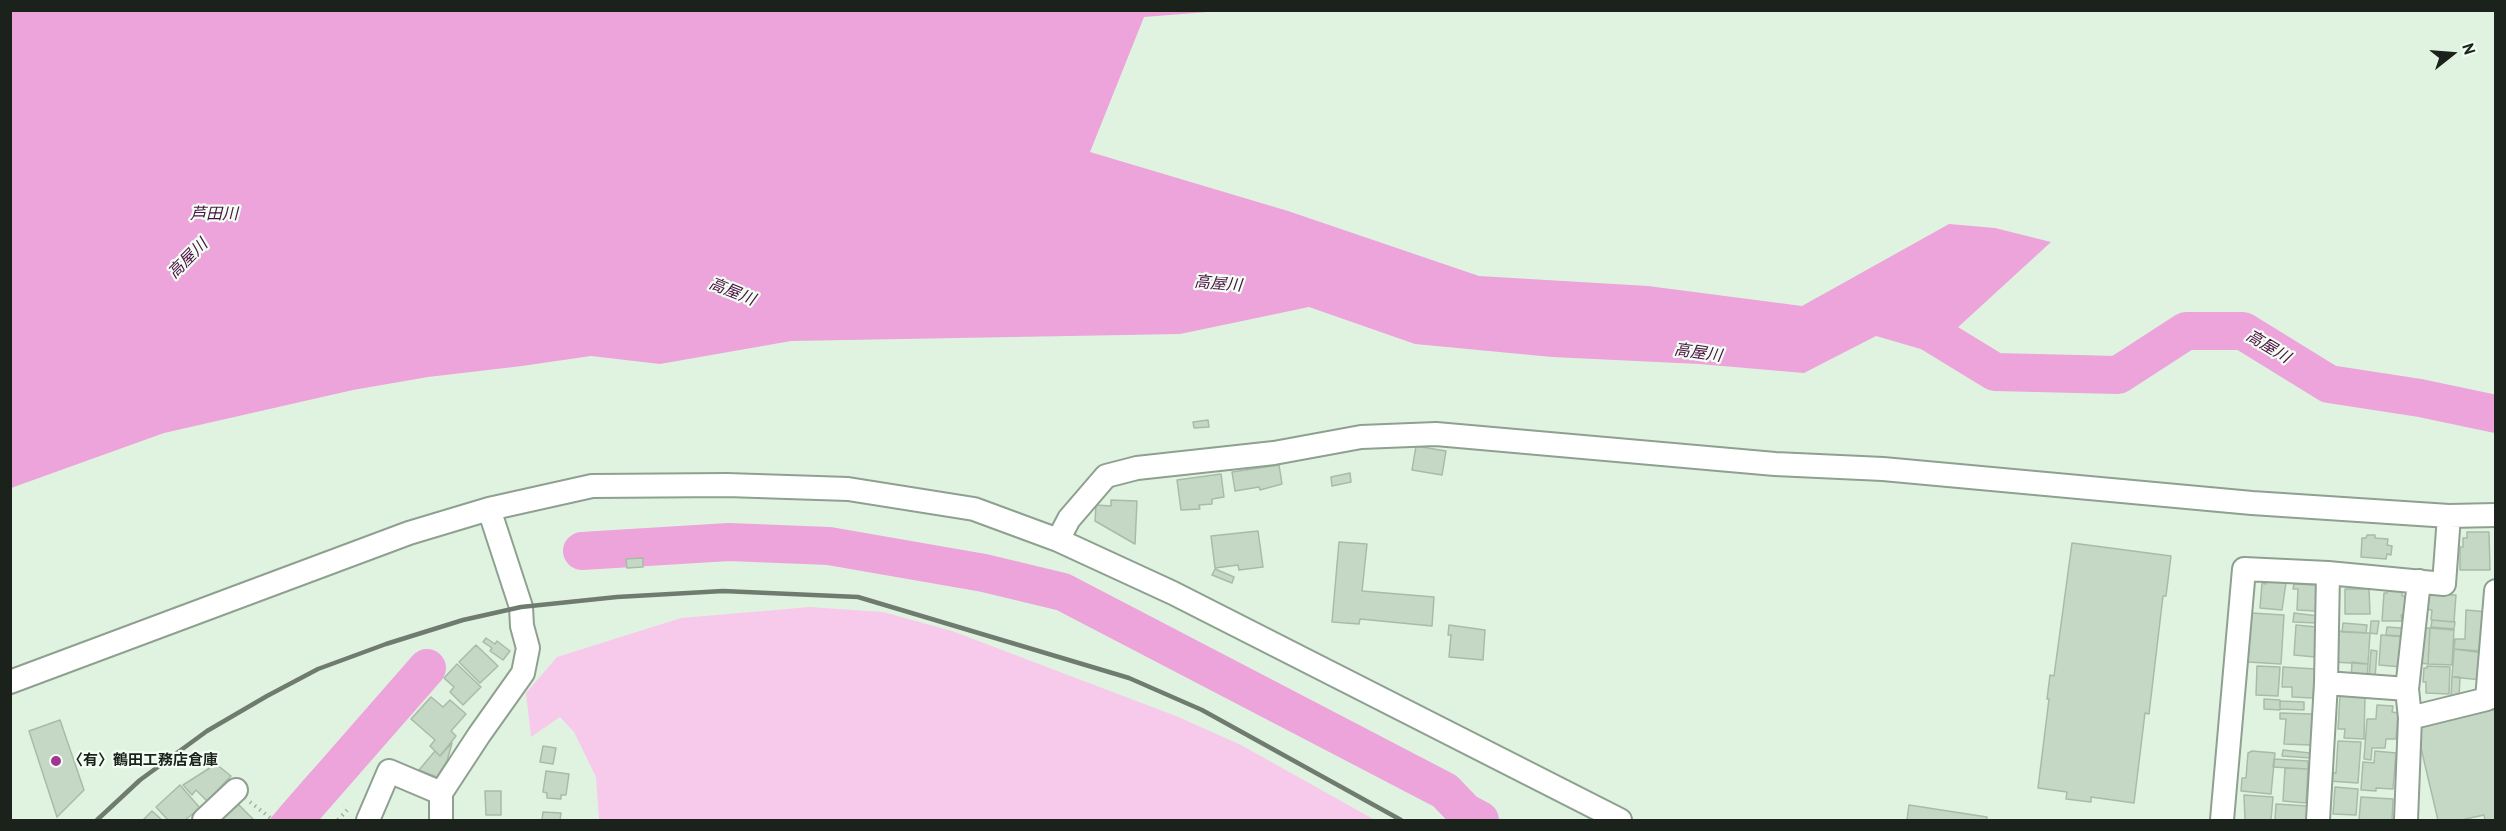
<!DOCTYPE html>
<meta charset="utf-8">
<style>
body{margin:0}
#map{position:relative;width:2506px;height:831px;overflow:hidden;background:#e0f3e1;font-family:"PT Sans",sans-serif}
canvas{display:block}
.frame{position:absolute;inset:0;border:12px solid #1b221b;pointer-events:none}
.north{position:absolute;left:2422px;top:24px;width:60px;height:60px;-webkit-text-stroke:4px #f2fef3;paint-order:stroke;rotate:73deg;font-size:16px;font-weight:700;line-height:24px;text-align:center;color:#1b221b}
.north::after{content:'';display:block;margin:auto;width:21px;height:27px;background:#1b221b;clip-path:polygon(50% 0,100% 100%,50% 72%,0 100%)}
</style>
<div id="map">
<canvas width="2506" height="831"></canvas>
<div class="frame"></div>
<div class="north">N</div>
</div>
<script>
const ctx = document.querySelector('canvas').getContext('2d');
ctx.lineJoin = 'round';
function fill(path, color) { ctx.fillStyle = color; ctx.fill(path, 'evenodd'); }
function stroke(path, color, width, dash) { ctx.strokeStyle = color; ctx.lineWidth = width; ctx.lineCap = dash ? 'butt' : 'round'; ctx.setLineDash(dash || []); ctx.stroke(path); }
function label(font, color, halo, rows, align = 'center') {
  ctx.font = font + ' "PT Sans","Noto Sans JP",sans-serif'; ctx.lineWidth = 4.5; ctx.setLineDash([]); ctx.textBaseline = 'middle'; ctx.strokeStyle = halo; ctx.fillStyle = color; for (const [text, x, y, turn = 0] of rows) {
    ctx.save(); ctx.translate(x, y); ctx.rotate((+turn || 0) * Math.PI / 180); ctx.textAlign = isNaN(turn) ? turn : align; if (halo) ctx.strokeText(text, 0, 0); ctx.fillText(text, 0, 0); ctx.restore();
  }
}
fill(new Path2D(`
 M810,607L883,612L952,631L1176,716L1241,745L1375,820H599L596,777L574,732L560,717L531,737L526,693L557,657L681,618Z`), '#f7caec');
fill(new Path2D(`
 M10,11H1220L1144,17L1090,152L1288,211L1479,276L1648,286L1802,306L1949,224L1995,228L2051,242L1931,352L1876,336L1804,373L1699,364L1552,357L1415,344L1309,307L1180,334L791,341L660,364L591,356L522,366L428,377L353,390L164,433L11,488Z`), '#eca4db');
stroke(new Path2D(`
 M273,820L313,774L427,668`), '#eca4db', 6);
stroke(new Path2D(`
 M1897,320H1910L1995,372L2118,375L2186,331H2243L2329,384L2420,398L2496,414
 M582,551L729,542L829,546L984,573L1063,592L1445,791L1465,812L1480,820
 M294,820L427,668`), '#eca4db', 38);
const building = new Path2D(`
 M1208,420L1209,427L1194,428L1193,422Z
 M1416,446L1446,451L1442,475L1412,470Z
 M1279,465L1282,484L1260,490L1259,487L1235,491L1232,472Z
 M1350,473L1351,482L1332,486L1331,477Z
 M1221,474L1224,497L1212,499V504L1199,505L1200,509L1181,510L1177,480Z
 M1111,500L1137,501L1135,544L1095,521L1096,505L1111,506Z
 M1258,531L1263,567L1239,570L1238,565L1215,568L1211,536Z
 M2467,532H2489L2490,570H2460V547H2463V538H2467Z
 M2367,535H2375V538L2388,539L2387,545L2392,546L2391,555L2387,554L2386,559L2361,557L2362,538H2366Z
 M1339,542L1367,544L1362,591L1434,597L1432,626L1360,619L1359,624L1332,622Z
 M2072,543L2171,556L2166,596H2163L2149,714L2145,713L2134,803L2091,797V802L2066,799L2067,792L2038,788L2049,699H2047L2050,675L2054,676Z
 M643,558V567L627,568L626,559Z
 M1215,569L1234,577L1232,583L1212,575Z
 M2267,581L2286,583L2282,610L2260,608L2262,583L2266,584Z
 M2294,584L2315,585L2319,591L2318,608L2316,611L2297,610L2298,589H2293Z
 M2345,589H2369L2370,614H2345Z
 M2388,590L2402,591V596H2405V615H2401L2402,621H2382L2384,593H2387Z
 M2429,594L2456,595L2454,622L2431,620L2432,610L2424,609Z
 M2466,610L2488,612L2486,640H2480L2479,651L2454,649L2455,639H2465Z
 M2251,613L2284,615L2281,664L2248,662Z
 M2294,613L2318,616L2317,623L2293,622Z
 M2432,620L2455,622L2454,629L2431,627Z
 M2371,621H2379L2377,634L2370,633Z
 M2343,623L2367,625L2366,633L2342,632Z
 M1449,625L1485,630L1483,660L1449,657L1451,635H1448Z
 M2296,625L2317,627L2315,657L2294,655Z
 M2387,627L2402,628V636L2386,635Z
 M2421,628H2430L2428,664L2419,663Z
 M2430,628L2454,630L2452,665L2428,664Z
 M2335,631L2370,633L2368,664L2333,662Z
 M2381,635L2405,637L2402,667L2379,665Z
 M486,638L495,644L497,641L510,651L503,660L490,651L492,648L483,642Z
 M476,645L498,666L480,683L459,662Z
 M2454,649L2484,653L2482,680L2452,677Z
 M2371,650L2377,651L2375,678H2369Z
 M2352,662L2368,664L2367,680L2351,679Z
 M457,664L481,687L463,705L450,692L454,687L444,678Z
 M2257,666L2280,667L2278,696L2256,695Z
 M2427,666L2450,667L2449,694L2426,693V682H2423L2424,668H2427Z
 M2283,667L2315,669L2313,698L2292,697V687H2282Z
 M2452,677H2460L2459,697L2451,696Z
 M2340,695L2365,696L2364,739L2344,738L2345,729H2338Z
 M431,697L443,707L450,700L466,714L451,731L456,736L440,756L430,746L435,740L411,719Z
 M2264,699L2280,700V710L2264,709Z
 M2280,701L2304,702V710L2280,709Z
 M2377,705L2393,706L2392,712L2398,713L2396,739H2386L2385,748H2372L2371,760L2364,759L2367,719H2376Z
 M2496,709V820H2485L2484,815L2461,820H2438L2416,727Z
 M2280,713L2312,714L2311,745L2284,744L2286,719H2280Z
 M60,720L84,790L57,817L29,731Z
 M2338,741L2361,742L2358,783L2328,781V772L2336,773Z
 M452,743L447,761L437,777L419,770L435,751L440,756Z
 M543,746L556,748L553,764L540,762Z
 M2283,750L2310,753V758L2282,756Z
 M2252,751L2275,753L2271,794L2241,791L2242,778H2246L2248,753Z
 M2375,751L2396,753L2393,789L2376,788V791L2361,790L2363,762L2374,763Z
 M2274,759L2308,761V769L2273,767Z
 M216,764L231,776L207,801L196,790L192,795L183,785Z
 M2285,768L2308,769L2306,803L2283,801Z
 M546,771L569,774L566,795H561V799L547,798V793L543,792Z
 M180,785L200,808L185,820H168L156,807Z
 M2335,787L2358,789L2356,815L2333,814Z
 M485,791H501V815H486Z
 M2244,795L2273,797L2271,820H2245Z
 M2361,797L2393,799L2392,820H2359Z
 M2276,804L2308,806L2307,820H2275Z
 M239,805L254,820H218L232,806Z
 M1909,805L1987,817V820H1907Z
 M152,811L162,820H143Z
 M543,812L561,813L560,820H542Z`);
fill(building, '#c5d8c6');
stroke(building, '#a8bba9', 1.5);
const minor = new Path2D(`
 M1058,540L1069,519L1106,476L1137,468L1274,453L1361,437L1436,434L1775,464L1883,469L2252,503L2449,516L2496,515
 M10,682L409,533L489,509L592,486L727,485L848,489L974,509L1058,540L1173,593L1620,820
 M2326,683L2407,689
 M2410,718L2487,699L2496,591
 M204,820L236,790
 M368,820L389,771L441,793
 M441,820V793L479,735L523,673L528,648L522,626L521,607L489,509
 M2222,820L2244,569L2328,573L2444,584L2449,516
 M2318,820L2326,683L2328,573
 M2406,820L2410,718L2407,689L2419,581`);
stroke(minor, '#8ea08f', 26);
stroke(new Path2D(`
 M250,802L273,820
 M338,820L349,808`), '#a3b3a4', 4, [1.5, 4.5]);
stroke(minor, '#fff', 22);
stroke(new Path2D(`
 M97,820L140,780L207,731L267,696L318,669L386,644L463,620L521,607L617,597L723,591L858,597L1129,678L1202,710L1401,820`), '#6f7b6f', 4.5);
for (const [x, y, r, color] of [
 [56,761,6,"#a43491"]
]) { const dot = new Path2D(); dot.arc(x, y, r, 0, 2 * Math.PI); ctx.fillStyle = color; ctx.fill(dot); stroke(dot, '#f2fef3', 2); }
label('bold 15px', '#1b221b', '#f2fef3', [
 ["〈有〉鶴田工務店倉庫",68,761]
], 'left');
label('italic 16px', '#4c0d42', '#f2fef3', [
 ["芦田川",214,214],
 ["高屋川",188,259,-45],
 ["高屋川",1218,284,5],
 ["高屋川",732,292,22],
 ["高屋川",2268,347,31],
 ["高屋川",1698,353,8]
]);
</script>
